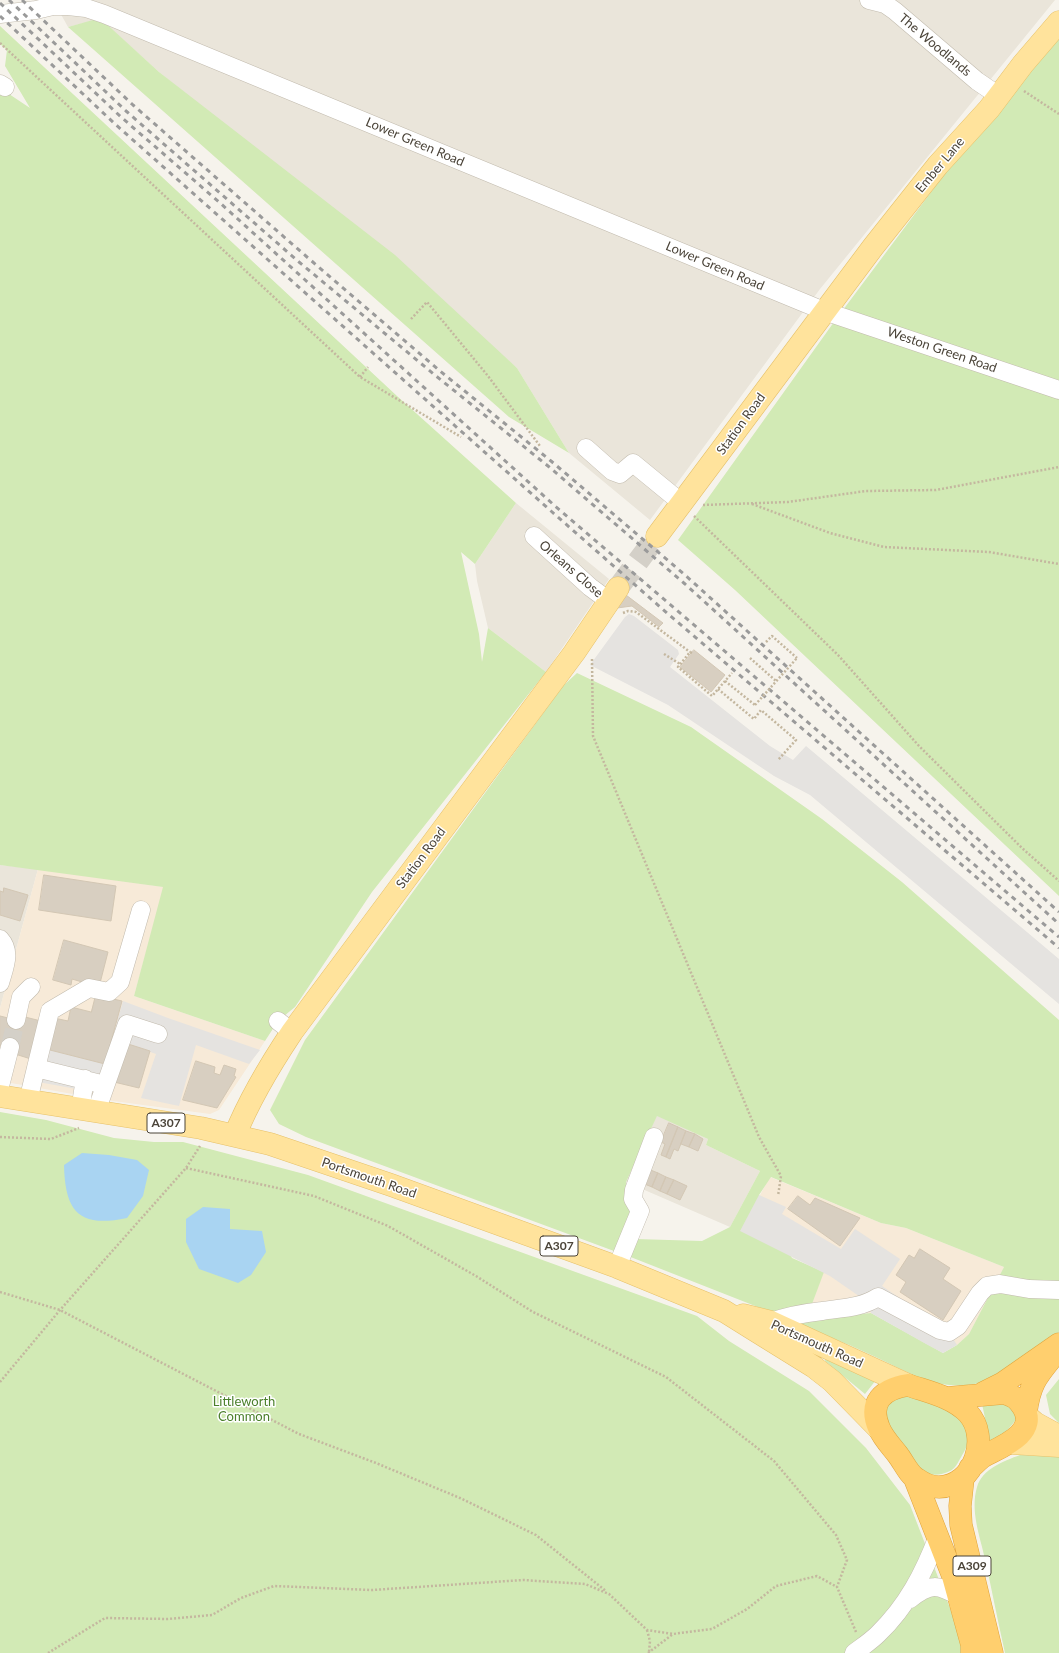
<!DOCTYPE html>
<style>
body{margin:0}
canvas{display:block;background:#f6f3ec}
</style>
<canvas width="1059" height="1653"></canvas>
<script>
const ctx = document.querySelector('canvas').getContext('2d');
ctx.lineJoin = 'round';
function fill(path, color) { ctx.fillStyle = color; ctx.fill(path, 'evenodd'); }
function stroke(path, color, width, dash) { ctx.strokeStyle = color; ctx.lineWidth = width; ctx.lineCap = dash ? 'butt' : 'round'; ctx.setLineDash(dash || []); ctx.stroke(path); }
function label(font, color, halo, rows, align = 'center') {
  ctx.font = font + ' Lato,sans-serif'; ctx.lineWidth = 3; ctx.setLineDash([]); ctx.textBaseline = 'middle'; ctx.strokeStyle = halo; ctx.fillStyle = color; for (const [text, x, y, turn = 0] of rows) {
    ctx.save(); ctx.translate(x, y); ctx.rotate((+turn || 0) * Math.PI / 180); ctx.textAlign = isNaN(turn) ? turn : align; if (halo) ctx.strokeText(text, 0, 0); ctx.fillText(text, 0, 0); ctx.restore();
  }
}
fill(new Path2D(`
 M53,0H1055L820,289L650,520L569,453L517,368L159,72L100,19L68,27Z
 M516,503L609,579L546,672L488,628L477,581L475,564Z
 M0,865L38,869L0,1008Z
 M657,1115L708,1139L706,1145L760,1171L730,1227L626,1182Z`), '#eae5da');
fill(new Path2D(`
 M38,869L164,887L134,996L265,1041L219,1110L210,1114L106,1100L0,1081V1008Z
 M770,1177L881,1223L906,1228L1004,1267L969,1334L957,1345L871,1313L833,1316L812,1304L823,1272L740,1231Z`), '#f7ead8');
fill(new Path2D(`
 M100,18L159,72L395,255L517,368L569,453L509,417L68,27Z
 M0,26L397,396L516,503L475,564L461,552L479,634L482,662L488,628L546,672L372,892L295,1007L278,1021L265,1041L134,996L163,887L0,865V88L30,108L5,66L7,50L0,44Z
 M1059,35V896L735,590L678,540L834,322L976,132Z
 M577,673L691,727L822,819L902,882L1059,1020V1332C1043,1345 1015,1369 997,1377C946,1399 914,1374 869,1354C846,1343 822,1334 799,1325V1320L871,1313L943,1353L957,1345L969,1334L1004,1267L906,1228L881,1223L771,1177L759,1195L792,1258L824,1272L812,1304L773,1313L628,1256L636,1239L702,1241L730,1227L760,1171L706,1145L708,1139L657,1116L626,1182L632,1213L614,1251L306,1137L279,1124L270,1110L305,1040L563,686Z
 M0,1112L46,1120L114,1138L154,1142H183L308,1175L697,1316L729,1341L809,1391L866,1448L910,1505L950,1608L964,1653H0Z
 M826,1358L876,1380L865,1394L825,1361Z
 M1059,1379V1423L1050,1414L1046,1395Z
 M902,1395C914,1397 950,1409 958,1417C969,1427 971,1440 964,1452C960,1458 956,1469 950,1471C944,1474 935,1476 929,1474C917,1470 883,1423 885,1411C887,1402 895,1399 902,1395Z
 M1011,1403L1017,1418C1009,1430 1000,1438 987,1445L988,1432L982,1404Z
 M1020,1455L1059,1456V1653H1005C998,1622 992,1591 985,1559C980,1536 970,1511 977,1487C982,1469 1004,1461 1020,1455Z`), '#d2eab5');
fill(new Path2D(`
 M629,614L634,616L678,650L679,654L670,667L770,746L793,760L806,746L1059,959V1004L810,795L774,776L668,705L590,665L625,617Z
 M123,1001L168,1018L260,1050L249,1064L196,1045L179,1106L141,1098L156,1054L125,1043L99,1093L38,1082L46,1049L105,1064Z
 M759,1195L786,1207L782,1214L841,1249L855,1229L900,1259L882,1286L949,1332L957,1345L943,1353L926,1344L871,1313L869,1303L830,1276L740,1231Z`), '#e5e3e0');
fill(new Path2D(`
 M82,1153L109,1155L137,1160L149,1170L143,1196L127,1218C79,1228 65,1212 64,1165Z
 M203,1207L230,1209V1229L262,1231L266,1252L251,1275L238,1283L199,1269L186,1242V1219Z`), '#a9d4f2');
const building = new Path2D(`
 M626,595L663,623L659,627L632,606L617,608Z
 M694,650L725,675L711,692L680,667Z
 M44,875L116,886L111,921L39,910Z
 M4,888L28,895L20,921L0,915V891L3,892Z
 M64,940L108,952L99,987L72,979L71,985L53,980Z
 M96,995L122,1001L105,1064L46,1049L54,1018L68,1021L71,1007L91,1012Z
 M0,1016L16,1020L25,1017L41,1021L31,1059L15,1054L16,1049L0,1045Z
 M125,1043L150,1051L139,1088L114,1082Z
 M196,1061L215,1067L214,1073L220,1075L224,1065L236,1069L234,1076L236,1077L217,1108L183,1100Z
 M669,1123L678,1127L666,1157L661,1155L665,1144L661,1142Z
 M678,1127L686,1131L678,1151L674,1149L670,1159L666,1157Z
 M686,1131L695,1134L689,1147L681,1144Z
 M695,1134L703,1139L698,1151L689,1147Z
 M648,1169L658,1173L652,1187L642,1183Z
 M658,1173L666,1177L660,1191L652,1187Z
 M666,1177L674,1180L667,1194L660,1191Z
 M674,1180L687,1186L680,1200L667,1194Z
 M798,1196L810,1205L815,1198L860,1218L840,1246L788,1209Z
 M920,1249L950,1268L943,1279L961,1291L943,1320L900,1292L906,1282L896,1275L909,1255L914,1258Z`);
fill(building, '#d8cfc1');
stroke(building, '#d3c7b4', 1);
stroke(new Path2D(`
 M10,1047L16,1020`), '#d4d0c8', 18, [18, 9]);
stroke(new Path2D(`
 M618,588L657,536`), '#d4d0c8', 22, [22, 11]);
const minor = new Path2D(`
 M869,0L885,4L895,11L977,81L999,96
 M0,14L36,10L53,6H68L86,8L104,14L824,311L1059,390
 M0,84L5,87
 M586,448L612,471L620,474L633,463L683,504
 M534,536L590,587L609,601
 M0,939C12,952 4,968 0,983
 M16,1020L21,997L31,987
 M278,1021L292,1032
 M36,1068L50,1011L89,988L109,992L120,982L141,910
 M0,1086L10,1047
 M28,1101L36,1068L97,1083
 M80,1110L85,1079
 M96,1112L127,1024L158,1034
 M617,1267L640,1211L633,1199L634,1190L654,1137
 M771,1322C787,1316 805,1313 822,1311C842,1308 861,1308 878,1297L940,1330L949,1332L958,1326L980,1293L987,1286L1000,1284L1029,1289L1059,1290
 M910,1599C931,1583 937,1584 960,1597
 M854,1653C862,1647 871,1641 878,1634C907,1606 924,1573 938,1536`);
const major = new Path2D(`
 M657,536L873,247L938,165L989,109L1023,64L1059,22
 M0,1096L201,1128L270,1144L391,1185L617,1267L724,1311L756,1331L814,1367L832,1381L879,1429
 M235,1135C250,1098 270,1065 292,1032L574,653L618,588
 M743,1315L771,1322L908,1385
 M1027,1416L1035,1423L1059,1436
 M1011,1443L1059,1446`);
const highway = new Path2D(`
 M908,1385C928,1392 953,1397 968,1413C990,1437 975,1486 939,1487C931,1487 924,1484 917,1479C909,1475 904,1463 898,1455C892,1447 883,1438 879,1428C868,1402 883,1389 908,1385Z
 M983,1393L1003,1383L1059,1344
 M947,1398L1004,1393C1014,1396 1018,1399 1023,1407C1039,1433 1001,1447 984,1456C979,1459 975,1464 970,1468
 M1026,1412C1030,1383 1037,1376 1054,1355
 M963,1478L960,1506L961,1525L992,1653
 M915,1479L953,1576L972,1645V1653`);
stroke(minor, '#c2bbae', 19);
stroke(major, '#e6c16a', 23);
stroke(highway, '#e0a43c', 23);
stroke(new Path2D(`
 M0,43L360,377L461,437
 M1024,91L1059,114
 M411,319L427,302L488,376L540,446
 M360,377L368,367
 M752,504L830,533L884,547L989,552L1059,564
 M703,505L788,502L866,491L936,490L1059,467
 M694,516L838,655L919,746L1022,848L1059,881
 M623,613L628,611L636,612L690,652
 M766,642L772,636L797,658
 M692,653L690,652L678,667L712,696L732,673
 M664,654L680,664
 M750,658L776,681
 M592,659L593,736L759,1137L781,1176L778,1196
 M725,681L755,705
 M718,689L754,719L761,710L796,740L778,760
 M0,1137L51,1139L79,1128
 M186,1168L314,1196L388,1226L476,1276L533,1312L666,1377L774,1461L836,1535L847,1560L837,1587L856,1632
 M0,1292L60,1310L299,1434L376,1463L460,1498L536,1535L606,1591
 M0,1382L60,1310L186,1168L200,1146
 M647,1630L650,1641L649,1652
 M48,1653L105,1618L168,1619L212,1615L241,1598L274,1586L372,1590L523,1580L585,1584L609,1594L647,1630L673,1634L712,1629L747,1609L776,1586L817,1576L837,1587
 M648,1653L673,1634`), '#c4b79f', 2.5, [2, 2]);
stroke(minor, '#fff', 18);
stroke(major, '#ffe39c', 22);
stroke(highway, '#ffcf6e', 22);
stroke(new Path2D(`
 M9,0L126,111L299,262L436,376L548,466L685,584L1059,924
 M22,0L133,105L307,257L440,371L551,461L685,575L1059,912
 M0,3L121,117L219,202L555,506L1059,937
 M0,16L115,124L551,511L667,613L1059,948`), '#9a9a9a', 3, [5, 5]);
stroke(new Path2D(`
 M755,705L797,658`), '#c4b79f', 2.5, [2, 2]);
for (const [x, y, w] of [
 [166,1123,38],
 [559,1246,38],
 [972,1566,38]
]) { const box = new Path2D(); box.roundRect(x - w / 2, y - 10, w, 20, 3); ctx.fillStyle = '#fff'; ctx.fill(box); stroke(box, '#4b4439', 1); }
label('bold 12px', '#4b4439', null, [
 ["A307",166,1123],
 ["A307",559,1246],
 ["A309",972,1566]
]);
label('13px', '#4b4439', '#fff', [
 ["The Woodlands",935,45,40],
 ["Lower Green Road",415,142,23],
 ["Ember Lane",940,165,-50],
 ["Lower Green Road",715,266,23],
 ["Weston Green Road",942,350,19],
 ["Station Road",741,424,-54],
 ["Orleans Close",571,569,41],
 ["Station Road",421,858,-53],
 ["Portsmouth Road",369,1178,19],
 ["Portsmouth Road",817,1344,24]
]);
label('13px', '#4a7f2a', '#fff', [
 ["Littleworth",244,1402],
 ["Common",244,1417]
]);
</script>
